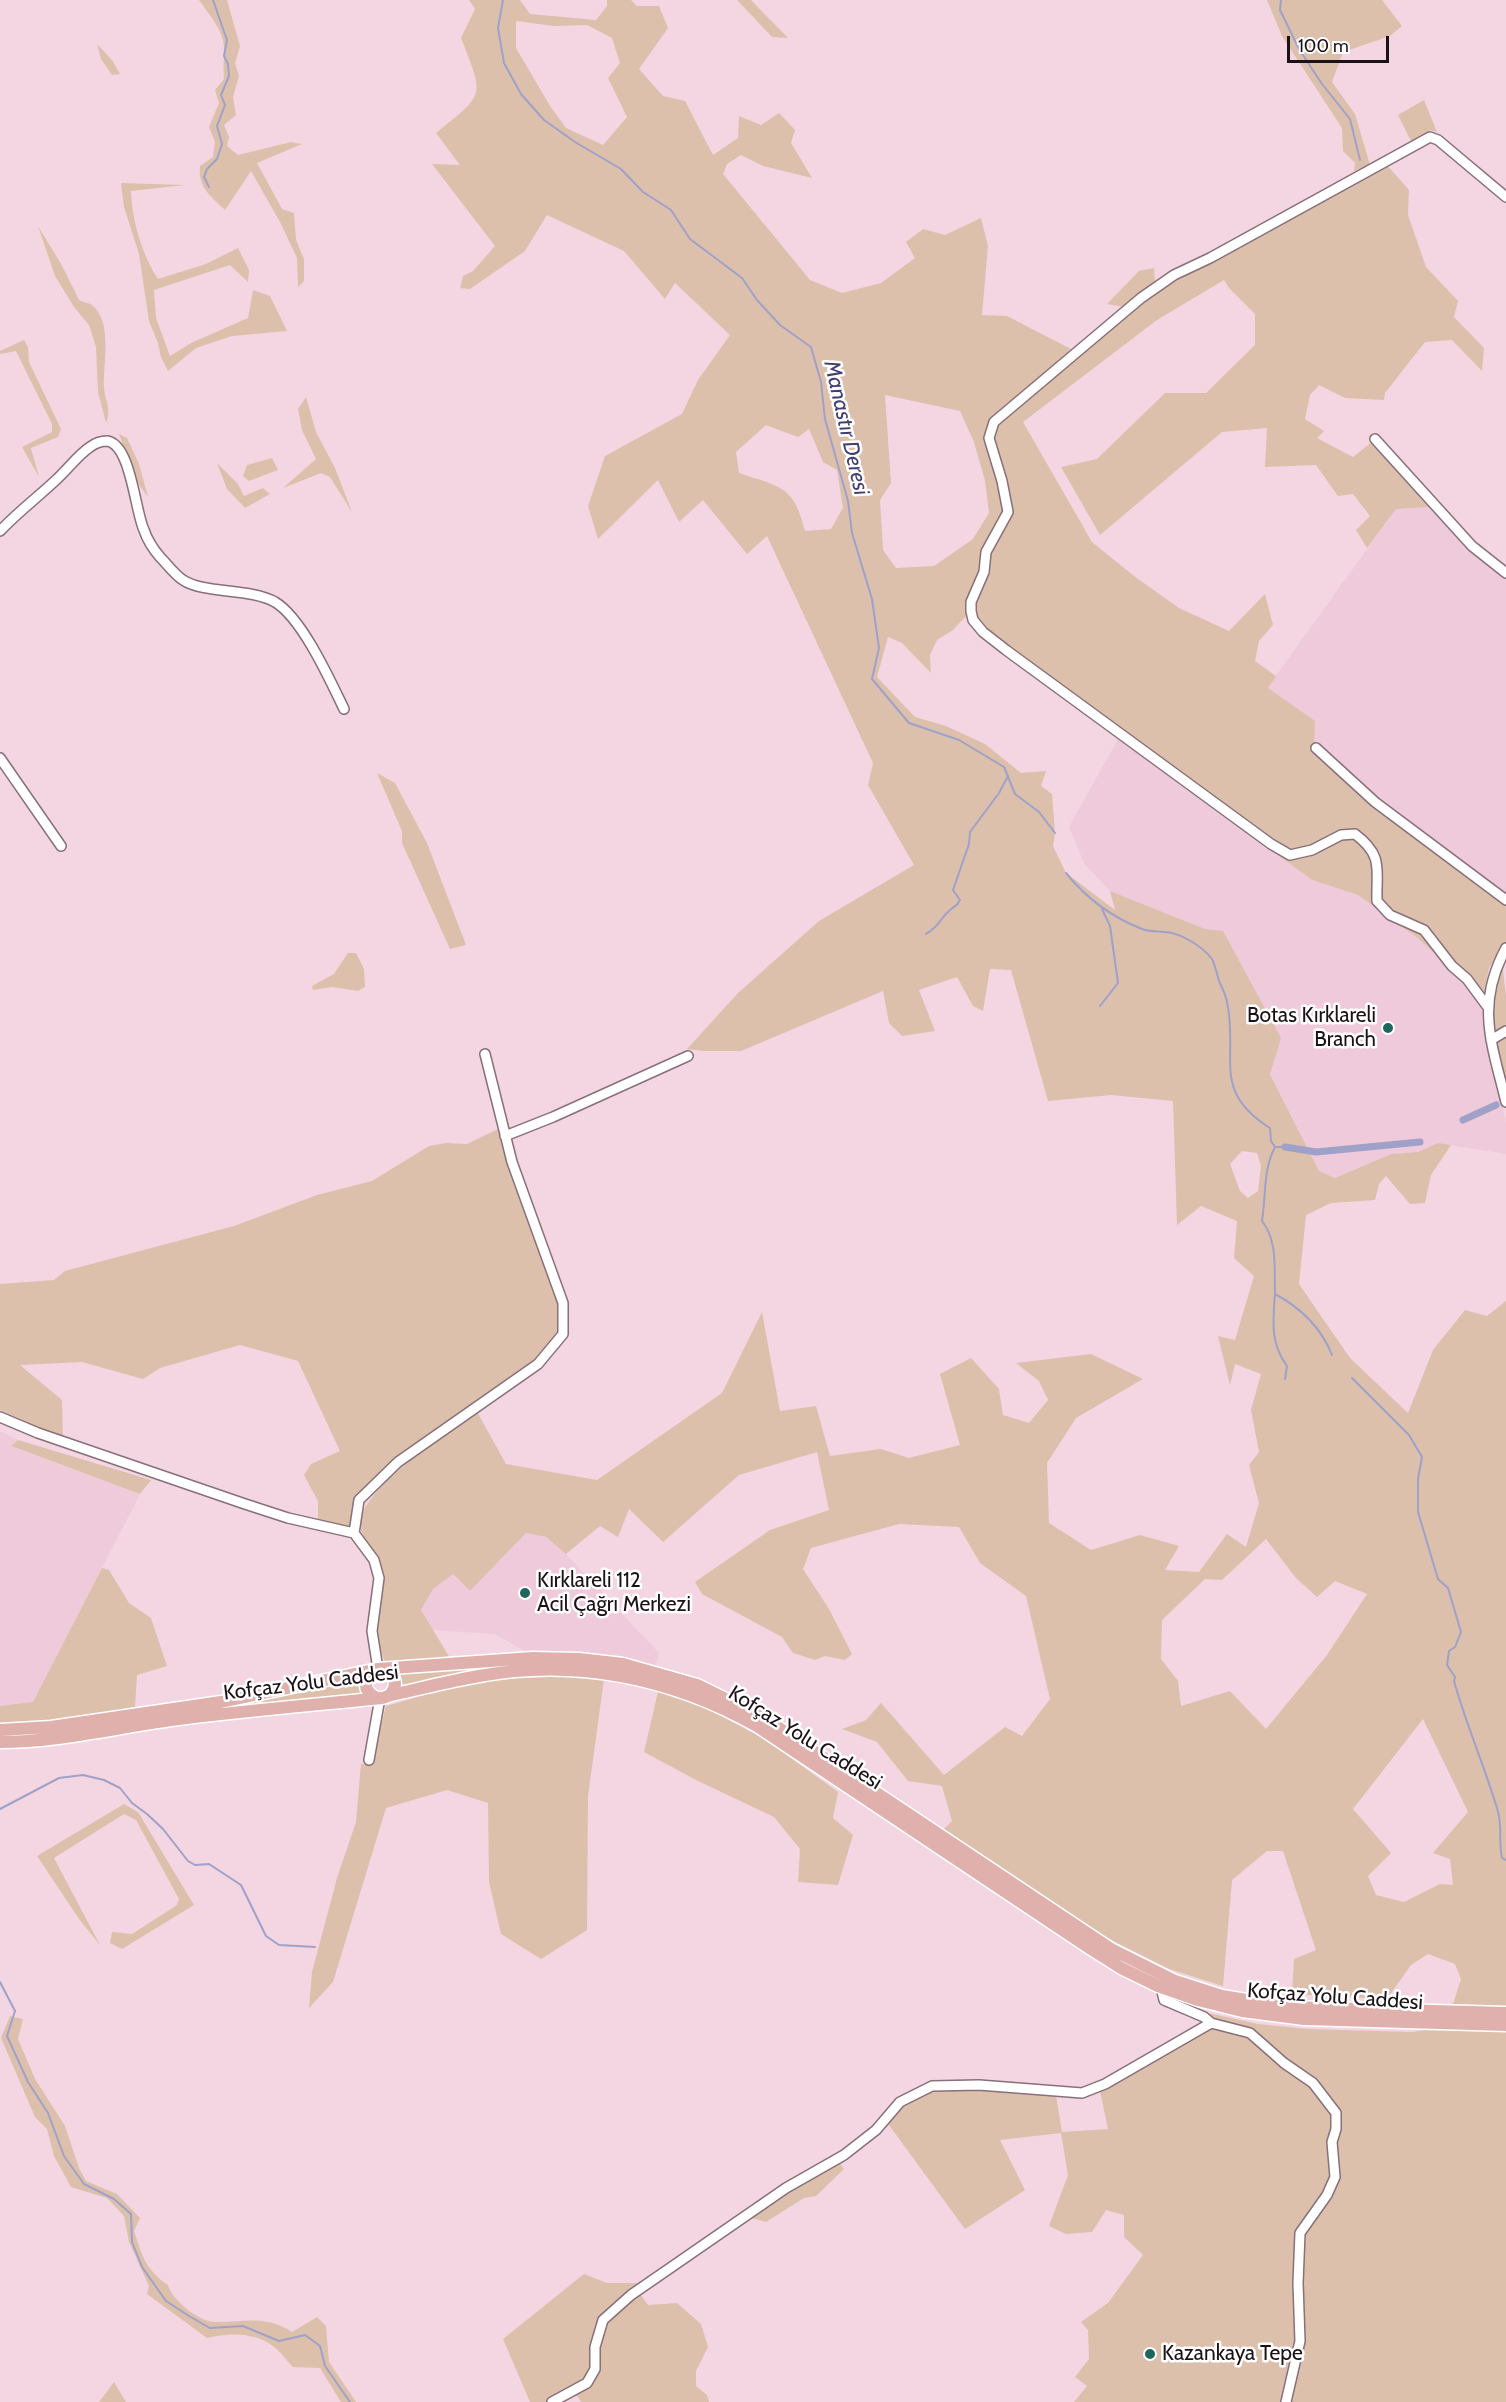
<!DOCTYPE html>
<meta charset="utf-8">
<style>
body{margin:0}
#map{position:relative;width:1506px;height:2402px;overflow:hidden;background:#f3d6e2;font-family:Cabin,sans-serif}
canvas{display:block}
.scale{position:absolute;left:1287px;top:36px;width:102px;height:27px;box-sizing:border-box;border:3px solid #1b1116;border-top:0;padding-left:8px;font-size:18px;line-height:21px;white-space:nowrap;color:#1b1116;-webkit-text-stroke:4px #fff;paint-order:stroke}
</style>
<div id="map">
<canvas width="1506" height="2402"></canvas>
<div class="scale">100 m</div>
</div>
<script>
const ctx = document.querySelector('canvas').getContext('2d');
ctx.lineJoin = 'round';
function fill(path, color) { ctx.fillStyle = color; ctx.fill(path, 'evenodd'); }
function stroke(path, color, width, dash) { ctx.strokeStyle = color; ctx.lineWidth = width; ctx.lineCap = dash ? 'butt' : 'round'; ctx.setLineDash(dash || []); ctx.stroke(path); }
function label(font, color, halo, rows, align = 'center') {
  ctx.font = font + ' Cabin,sans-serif'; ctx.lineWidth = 5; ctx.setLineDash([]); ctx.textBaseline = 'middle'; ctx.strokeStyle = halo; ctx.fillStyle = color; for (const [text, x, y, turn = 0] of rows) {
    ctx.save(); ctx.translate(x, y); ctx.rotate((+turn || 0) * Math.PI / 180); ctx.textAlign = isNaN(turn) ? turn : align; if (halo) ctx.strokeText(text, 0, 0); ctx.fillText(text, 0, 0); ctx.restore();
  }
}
fill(new Path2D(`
 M1430,507L1477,555L1506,576V904L1417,840L1339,774L1267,688L1396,509Z
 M1118,739L1312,880L1358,895L1415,936L1466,981L1485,1007L1489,1046L1506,1122V1154L1438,1143L1418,1152L1391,1154L1335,1178L1319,1171L1270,1073L1223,932L1205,929L1110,891L1085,865L1069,827Z
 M0,1431L18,1440L11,1445L12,1447L140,1494L33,1703L0,1706Z
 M526,1533L546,1537L566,1554L659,1653L655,1667L611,1657L528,1653L495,1634L433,1630L421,1610L433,1589L453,1574L470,1591Z`), '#efcada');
fill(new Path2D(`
 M199,0H227L240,46L235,63L239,76L233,97L236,115L224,125L229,137L227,146L238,155L291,142L302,144L257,163L282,209L294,213L296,240L304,259V281L298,287L297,258L280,222L251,171L225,210C210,195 198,188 200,166L213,157L215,142L209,127L219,103L215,90L224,79C223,68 224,57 224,46C223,30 208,13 199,0Z
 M469,0H520L530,14L596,20L607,6V0H631L637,6H659L668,28L639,69L663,96L685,101L713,155L738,138L739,116L761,125L779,113L795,130L791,143L812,178L763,166L741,155L727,164L723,174L810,280L842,293L881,283L915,258L906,242L923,229L945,235L981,218L988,246L982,315L1007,316L1071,349L992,421L987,429L1005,512L981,572L969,613L953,630L937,640L930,655L931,673L902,643L888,637L877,677L915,717L946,726L985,744L1021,773L1046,771L1041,786L1052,794L1055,833L1053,846L1066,873L1115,910L1110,891L1205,929L1223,931L1281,1038L1270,1074L1319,1171L1335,1178L1391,1154L1418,1152L1438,1143L1451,1145L1431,1175L1425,1203L1410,1204L1386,1176L1379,1184L1375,1200L1331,1203L1306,1215L1299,1284L1350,1358L1408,1413L1433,1350L1465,1310L1487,1316L1506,1301V2006L1453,2004L1461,1979L1455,1964L1428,1954L1411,1965L1387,1999L1292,1994L1294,1959L1316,1950L1283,1851H1267L1232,1880L1223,1986L1169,1969L1119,1944L1081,1923L943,1830L952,1821L942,1786L908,1781L877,1742L842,1729L866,1720L881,1703L944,1775L1005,1727L1022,1736L1050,1699L1026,1596L980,1563L959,1527L899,1524L811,1548L803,1569L829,1609L852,1654L845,1660L825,1656L815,1660L793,1653L782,1637L702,1594L695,1582L770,1530L829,1510L817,1452L739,1475L663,1542L629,1509L618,1537L600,1526L566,1554L546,1537L526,1533L470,1591L453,1574L433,1589L421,1610L450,1658L386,1664C382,1654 377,1643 376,1633C372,1610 378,1584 376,1560C374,1547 360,1538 360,1523C361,1490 449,1430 476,1410L506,1464L597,1480L722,1393L762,1312L780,1411L816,1406L830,1456L881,1449L909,1458L960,1445L940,1374L971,1358L999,1389L1003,1415L1029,1423L1048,1400L1039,1381L1016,1363L1091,1354L1143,1379L1076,1418L1047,1463L1049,1523L1091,1550L1140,1535L1179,1546L1165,1570L1199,1572L1227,1534L1246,1547L1259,1503L1249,1465L1259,1452L1251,1410L1261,1374L1235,1364L1230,1385L1218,1336L1235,1340L1254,1276L1234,1258L1237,1221L1201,1206L1177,1225L1173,1101L1111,1095L1048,1101L1011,970L990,969L983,1011L973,1006L957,977L919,990L935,1031L902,1036L889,1023L883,991L741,1051H704L687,1049L738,993L819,921L914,865L868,785L873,763L767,536L747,554L703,500L679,522L658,480L598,539L588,506L605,456L682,414L698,380L730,335L675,283L665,299L624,251L547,215L525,251L470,289L460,288L463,276L473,271L495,246L432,164L460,165L436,133C486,93 484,97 461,38L475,9ZM516,21L554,26L587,25L612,38L620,63L608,78L627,117L603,145L566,128L550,106L516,48ZM885,395L960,411L974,442L985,481L989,513L973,539L934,566L896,568L883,550L880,500L891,483ZM766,425L798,437L809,429L823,462L837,470L843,508L831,529L805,531C794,485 780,487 739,473L736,452ZM1242,1151L1257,1153L1261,1166L1258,1191L1248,1198L1240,1191L1230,1164ZM1266,1539L1296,1578L1317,1597L1335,1581L1367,1594L1327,1655L1266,1729L1230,1691L1181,1706L1178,1681L1161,1659L1162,1620L1205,1579L1222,1580ZM1423,1719L1468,1812L1433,1853L1450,1859L1453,1885L1440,1884L1404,1902L1376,1895L1368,1876L1391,1853L1353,1809Z
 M737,0H751L788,38L772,37Z
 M1267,0H1382L1402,26L1390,36L1343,52L1332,82L1355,114L1370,165L1354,171L1355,163L1343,151L1342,128L1282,36Z
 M97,44L112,60L120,74L112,75L101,59Z
 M1424,100L1437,132L1430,130L1412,143L1398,115Z
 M1385,163L1409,190L1408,215L1426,267L1458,301L1454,317L1484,348L1482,371L1452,340L1425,342L1385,393L1384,400L1345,398L1319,385L1310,395L1305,419L1324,431L1317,438L1353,457L1373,441L1430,507L1396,509L1367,548L1356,530L1370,516L1353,494L1338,496L1316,465L1265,467L1267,428L1222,432L1100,535L1061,467L1097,459L1165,393H1206L1255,345V314L1229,288L1224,280L1157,320L1023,422L1092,542L1134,576L1179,608L1229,631L1265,594L1273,625L1259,641L1255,661L1276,676L1268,688L1315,721L1314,749L1374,805L1506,904V942L1489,968L1482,1004L1466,981L1415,936L1358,895L1312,880L1198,797L1202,790C1170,767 982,637 975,614C971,600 984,586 987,572C989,565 988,556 991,549C996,537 1004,525 1010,513L993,439L998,426L1135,308L1172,282Z
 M121,183L185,185L131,191C132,221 142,254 158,279L206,264L238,248L249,270L248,282L230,265L154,290L156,318L170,356L191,343L248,318L253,290L270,296L287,331L232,336L196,348L168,371L161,357L158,343L149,321L139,254L124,207Z
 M38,226L61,264L79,300C82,302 89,303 92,305C113,322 103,364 104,387C105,403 112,407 106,423L98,392L96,347L89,325L74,307L55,276Z
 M1154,268L1155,283L1124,307L1107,304L1139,271Z
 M24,340L28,347L29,362L61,429L58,437L31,448L39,477L22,447L52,432V424L16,351L0,354V351Z
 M306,397L316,432L335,468L352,512L330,477L321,473L283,488L316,459L302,430L298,409Z
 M119,434L127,438L139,464L148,497L137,482Z
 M272,458L278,470L249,481L243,476L247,465Z
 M217,463L238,484L244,496L263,488L270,494L245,508L227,489Z
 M377,773L395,783L427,843L466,945L450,949L402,843V831Z
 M348,953H356L364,969L365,987L358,991L332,987L313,990L312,986L334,974Z
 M1502,962L1506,996V1028L1493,1035L1490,1005Z
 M1506,1034V1086L1494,1041Z
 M500,1128L518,1191L560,1302L558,1334L534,1362L405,1450L354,1503L350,1528L318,1521V1501L304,1475L311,1464L340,1451L298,1361L240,1345L160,1368L143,1379L82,1362L20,1365L62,1400L63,1438L0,1410V1284L54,1280L65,1271L234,1226L317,1195L372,1181L429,1146L446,1143L467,1144Z
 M18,1440L151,1480L140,1494L11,1446Z
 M102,1568L109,1570L129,1603L151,1618L167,1666L137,1675L135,1707L44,1723L0,1724V1706L33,1702Z
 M506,1665L402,1688L400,1671Z
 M564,1676L604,1679L588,1796L587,1930L541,1959L501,1934L489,1882L488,1803L447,1790L386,1808L333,1982L309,2008L312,1972L337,1878L356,1822L361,1764L371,1765L386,1706L453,1687L503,1679Z
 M359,1679L361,1696L227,1707Z
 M658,1692L705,1708L763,1738L838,1792L833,1818L853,1835L838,1885L798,1882L800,1849L774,1817L696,1780L644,1752Z
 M124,1804L138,1812L194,1905L122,1949L110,1943L112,1932L132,1934L177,1905L179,1899L136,1820L124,1814L54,1858L100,1945L79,1919L37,1856Z
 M1208,2013L1258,2024L1308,2029L1413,2032L1435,2028L1506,2031V2402H1289L1296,2369L1304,2234L1338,2176L1339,2164L1336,2141L1339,2112L1316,2080L1288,2062L1251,2030L1213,2019Z
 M10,2016L23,2019L18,2039L35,2079L65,2126L79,2168L86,2181L117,2194L140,2218L134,2231C142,2256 146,2270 168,2285C172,2300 198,2321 214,2322C244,2323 264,2314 292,2332L317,2317L326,2326L329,2362L356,2402H341L320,2368L293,2367C287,2361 280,2351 273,2346C253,2332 229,2333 207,2338L147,2294L149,2286L129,2242L124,2216L107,2198L71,2187L54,2156L47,2129L35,2117L1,2038Z
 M1211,2026L1248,2036L1310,2085L1334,2114C1333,2133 1336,2159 1332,2176C1327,2197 1307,2214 1297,2233V2341L1284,2402H1074L1087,2386L1075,2377L1089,2359L1088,2330L1081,2322L1108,2303L1143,2255L1124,2237V2215L1106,2210L1092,2232L1066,2234L1049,2226L1068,2175L1061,2133L1000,2140L1025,2190L965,2229L886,2121L903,2104L932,2089L978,2087L1056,2095L1062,2132L1108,2129L1100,2091Z
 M839,2162L844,2169L816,2196L804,2198L766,2222L748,2217L790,2189Z
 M584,2274L607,2283H643L601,2318L590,2345L592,2367L585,2380L545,2402H530L503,2339Z
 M640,2294L648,2305L677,2303L701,2324L708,2347L696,2371V2386L707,2395L709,2402H581L576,2394L591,2386L600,2369L599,2347L606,2321Z
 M114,2382L126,2402H99Z`), '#dcc0ac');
stroke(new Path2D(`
 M503,0L498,28L504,63L521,94L544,120L575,142L621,169L643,192L671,210L690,239L742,278L757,300L780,325L811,347L821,382L825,419L848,501L852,533L872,599L879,648L872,679L909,723L959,740L1004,767L1015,794L1039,812L1055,833
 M1281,0L1280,10L1299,49L1322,84L1350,119L1360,160
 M209,187L204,177L207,169L217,159L222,144L217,126L225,105L221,95L229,76L228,64L224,56L227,40L213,0
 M1066,873C1087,899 1111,917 1142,929C1150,932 1157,931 1165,932C1181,933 1202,946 1212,959C1215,965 1217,974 1219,981C1222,988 1226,995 1227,1002C1239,1057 1210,1090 1270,1128L1271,1141L1275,1147C1263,1170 1266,1196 1262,1221C1278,1241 1274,1269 1275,1294C1301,1308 1321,1327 1332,1355
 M926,934C941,925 939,919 950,910C954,906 957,907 960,900L953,890L969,844L970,832L999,793L1008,776
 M1100,1006L1118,983L1110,926L1102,909
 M1275,1147H1285
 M1275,1294C1273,1320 1270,1344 1287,1366L1285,1379
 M1352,1378L1409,1435L1422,1457L1418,1479V1512L1438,1579L1448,1588L1461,1632L1455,1647L1449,1651L1447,1665L1455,1677L1454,1681C1466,1724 1484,1765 1497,1808C1503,1825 1498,1841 1502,1858L1506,1860
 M0,1809L59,1778L83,1775L104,1780L120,1788L132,1803L147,1814L163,1829L188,1861L195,1865L209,1864L241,1885L266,1936L279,1945L315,1947
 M0,1982L15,2011L7,2036L28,2082L48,2113L64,2156L84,2184L114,2199L131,2214L132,2242L142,2267L166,2301L189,2316L210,2328L243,2326L279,2341L305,2335L320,2346L325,2366L350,2402`), '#9fa1c9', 2);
stroke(new Path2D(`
 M1463,1120L1496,1105
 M1285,1147L1316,1152L1420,1142`), '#9fa1c9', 7);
const minor = new Path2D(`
 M1375,439L1472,546L1506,573
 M0,531C18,512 38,497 57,479C68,469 78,455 90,447C94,444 101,441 107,441C131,444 135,511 144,530C147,539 154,550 160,557C167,564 175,575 183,580C204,594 250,588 275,602C302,618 330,680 344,709
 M1316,748L1375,802L1506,900
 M0,758L61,846
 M1506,948C1475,1005 1492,1044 1506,1102
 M1487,1006L1467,979L1452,966L1424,930L1390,915L1377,901C1376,869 1384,856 1355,834L1341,835L1312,850L1290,855L1271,844L1006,650L983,632L973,620L971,611V602L984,572L986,552L1008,512L1002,481L989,438L994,422L1141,298L1174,275L1210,258L1430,137L1438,140L1506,197
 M1491,1040L1506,1031
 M505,1136L553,1117L688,1056
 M0,1417L38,1433L245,1504L288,1518L354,1533
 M378,1669L372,1631L379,1578L374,1560L354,1533L359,1500L398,1462L538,1364L563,1334V1303L512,1162L485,1054
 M369,1760L380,1698
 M1211,2023L1250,2033L1284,2063L1313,2083L1336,2113V2129L1332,2142L1335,2177L1327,2195L1300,2233L1298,2283L1300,2341L1286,2402
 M552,2402L587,2383L595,2369V2347L603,2320L631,2295L786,2188L844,2155L876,2130L900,2102L932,2086L979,2085L1082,2093L1105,2084L1211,2023L1204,2017L1164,2000L1161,1987`);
const major = new Path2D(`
 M382,1669C395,1673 399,1685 390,1695
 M375,1697C362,1690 363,1676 377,1669
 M0,1730L51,1727L221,1702L378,1669L532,1658L579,1659L623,1664L697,1685L764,1718L1111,1949L1175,1981L1222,1996L1289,2007L1506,2013
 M0,1742C57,1742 114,1728 171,1720C241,1711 312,1705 382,1698C386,1697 390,1695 395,1694C423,1688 450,1681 479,1676C576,1658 672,1678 757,1726L1088,1947L1121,1968L1158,1986L1198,2000L1242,2011L1304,2019L1506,2025`);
stroke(minor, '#886f79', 12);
stroke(major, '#fff', 15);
stroke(minor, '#fff', 9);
stroke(major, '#e0b0ad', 12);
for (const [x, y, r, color] of [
 [1388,1028,6,"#1e675e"],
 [525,1593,6,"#1e675e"],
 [1150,2354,6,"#1e675e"]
]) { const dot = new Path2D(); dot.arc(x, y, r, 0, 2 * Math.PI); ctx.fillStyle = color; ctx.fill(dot); stroke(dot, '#fff', 2); }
label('21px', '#1b1116', '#fff', [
 ["Botas Kırklareli",1376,1016,"right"],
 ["Branch",1376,1040,"right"],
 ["Kırklareli 112",537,1581],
 ["Acil Çağrı Merkezi",537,1605],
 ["Kazankaya Tepe",1162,2354]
], 'left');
label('21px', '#1b1116', '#fff', [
 ["Kofçaz Yolu Caddesi",311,1683,-7],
 ["Kofçaz Yolu Caddesi",805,1738,32],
 ["Kofçaz Yolu Caddesi",1335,1997,4]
]);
label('italic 22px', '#423f74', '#fff', [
 ["Manastır Deresi",846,428,77]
]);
</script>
